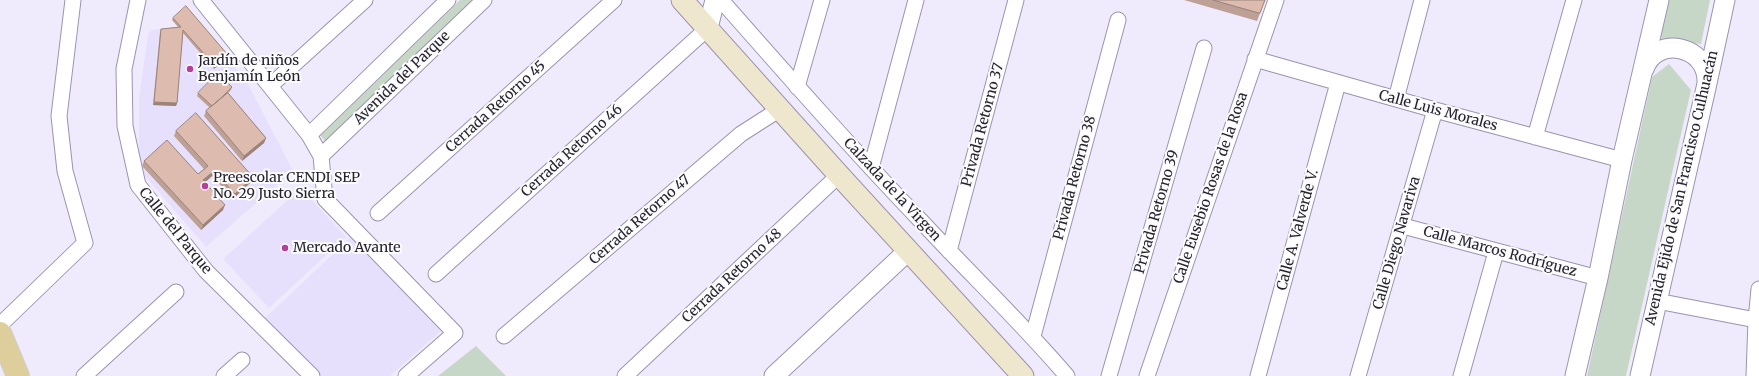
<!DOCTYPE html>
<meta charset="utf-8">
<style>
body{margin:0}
canvas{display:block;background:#efebfc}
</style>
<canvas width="1759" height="376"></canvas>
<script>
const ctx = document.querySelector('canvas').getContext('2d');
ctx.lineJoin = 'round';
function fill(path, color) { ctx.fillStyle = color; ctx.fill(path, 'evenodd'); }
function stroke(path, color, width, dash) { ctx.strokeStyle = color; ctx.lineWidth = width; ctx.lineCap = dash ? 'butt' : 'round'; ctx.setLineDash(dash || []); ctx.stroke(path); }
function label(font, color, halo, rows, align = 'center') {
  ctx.font = font + ' Merriweather,serif'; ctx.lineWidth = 4; ctx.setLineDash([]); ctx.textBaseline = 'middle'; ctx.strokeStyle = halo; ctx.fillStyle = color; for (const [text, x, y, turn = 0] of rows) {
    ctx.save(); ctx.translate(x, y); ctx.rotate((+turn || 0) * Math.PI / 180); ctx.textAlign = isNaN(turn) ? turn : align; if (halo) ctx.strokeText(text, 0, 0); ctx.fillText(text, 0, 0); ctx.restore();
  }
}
fill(new Path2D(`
 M185,9L246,80L293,171L206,247L145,176L139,157V98L148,34L152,30L178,27L172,20Z
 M301,188L346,237L269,308L223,259Z
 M353,235L443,329L390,376H321L264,319Z`), '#e7e0fd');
fill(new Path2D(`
 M460,0H474L326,142L319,134Z
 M1668,0H1710L1701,44L1659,38Z
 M1669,64L1691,90L1626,376H1587L1652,77Z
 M476,346L506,376H438Z`), '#c7d7c7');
const minor = new Path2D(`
 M138,0L124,69L125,126L138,185L206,271L312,376
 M201,0L309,135L321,156L325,199L455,333L406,376
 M721,0C787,75 853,150 922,222C970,274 1021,322 1067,376
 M1255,59L1435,110L1622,160
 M270,86L365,0
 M797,87L822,0
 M1396,99L1422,0
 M309,135L448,0
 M1535,137L1574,0
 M321,156L484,0
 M871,168L916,0
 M378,213L614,0
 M1403,226L1598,278
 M949,251L1016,0
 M436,274L708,28
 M1657,301L1756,320
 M0,325L85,243L65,171L59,116L73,0
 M504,336L741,134L780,109
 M1033,336L1118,20
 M84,376L176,292
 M224,376L242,360
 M625,376L839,175
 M1109,376L1204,48
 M1147,376L1276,0
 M1258,376L1338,83
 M1358,376L1435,110
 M1461,376L1496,252
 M1754,376L1756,320L1759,289`);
const tertiary = new Path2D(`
 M708,28L715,0
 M1644,69C1656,34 1709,46 1707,83
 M774,376L908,251
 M1575,376L1598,278L1622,160L1659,0
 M1640,376L1706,88L1725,0`);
const secondary = new Path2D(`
 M682,0L839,175L1023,376`);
const primary = new Path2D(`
 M0,333L18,376`);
stroke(minor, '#9b94af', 17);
stroke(tertiary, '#9b94af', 21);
stroke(secondary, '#9b94af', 23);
stroke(primary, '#cfcfd1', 24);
stroke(minor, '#fff', 15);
stroke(tertiary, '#fff', 19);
stroke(secondary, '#eee6cd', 21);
stroke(primary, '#dece9b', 22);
fill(new Path2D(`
 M1184,0H1265L1257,21Z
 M173,18L227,57L214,69L183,33L177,103L176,106L153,105L160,32L161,29L178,27L172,20Z
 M232,87L231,90L228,93L266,138L264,143L242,161L204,116L206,111L210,108L197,96L198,93Z
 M176,131L253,177L251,182L233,199L212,176L205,182L223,210L201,230L142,166L144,161L198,174L204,169L174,136Z`), '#bea196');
fill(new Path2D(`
 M228,55L227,57L214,69L215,66Z
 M154,102L177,103L176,106L153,105Z
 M266,138L264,143L242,161L244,156Z
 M214,171L212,176L201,186L203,180Z
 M253,177L251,182L233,199L235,194Z
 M225,205L223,210L201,230L203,225Z`), '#9b837a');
const building = new Path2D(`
 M1213,0H1265L1260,13Z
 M186,6L228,55L215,66L183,30L177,103L154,102L161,29L181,27L173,18Z
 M218,73L232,87L221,98L212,106L198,93Z
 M228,93L266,138L244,156L206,111Z
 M196,113L253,177L235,194L214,171L203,180L225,205L203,225L144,161L167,140L198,174L208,166L176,131Z`);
fill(building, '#ddbbae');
stroke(building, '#9b837a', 1);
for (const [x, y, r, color] of [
 [190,69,4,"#b44099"],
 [205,186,4,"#b44099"],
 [285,248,4,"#b44099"]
]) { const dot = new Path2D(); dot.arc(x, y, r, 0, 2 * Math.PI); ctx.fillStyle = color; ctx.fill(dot); stroke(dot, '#fbfbfb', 1.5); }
label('14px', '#26232e', '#fbfbfb', [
 ["Jardín de niños",198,61],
 ["Benjamín León",198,77],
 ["Preescolar CENDI SEP",213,178],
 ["No. 29 Justo Sierra",213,194],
 ["Mercado Avante",293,248]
], 'left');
label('14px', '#26232e', '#fbfbfb', [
 ["Avenida del Parque",402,78,-44],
 ["Cerrada Retorno 45",496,107,-42],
 ["Calle Luis Morales",1438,111,15],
 ["Privada Retorno 37",983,125,-75],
 ["Cerrada Retorno 46",572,151,-42],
 ["Privada Retorno 38",1075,178,-75],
 ["Calle Eusebio Rosas de la Rosa",1211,188,-71],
 ["Avenida Ejido de San Francisco Culhuacán",1682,188,-77],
 ["Calzada de la Virgen",892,190,47],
 ["Privada Retorno 39",1157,212,-74],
 ["Cerrada Retorno 47",640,220,-41],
 ["Calle A. Valverde V.",1298,230,-75],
 ["Calle del Parque",175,231,51],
 ["Calle Diego Navariva",1397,243,-74],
 ["Calle Marcos Rodríguez",1500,252,15],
 ["Cerrada Retorno 48",732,276,-43]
]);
</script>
